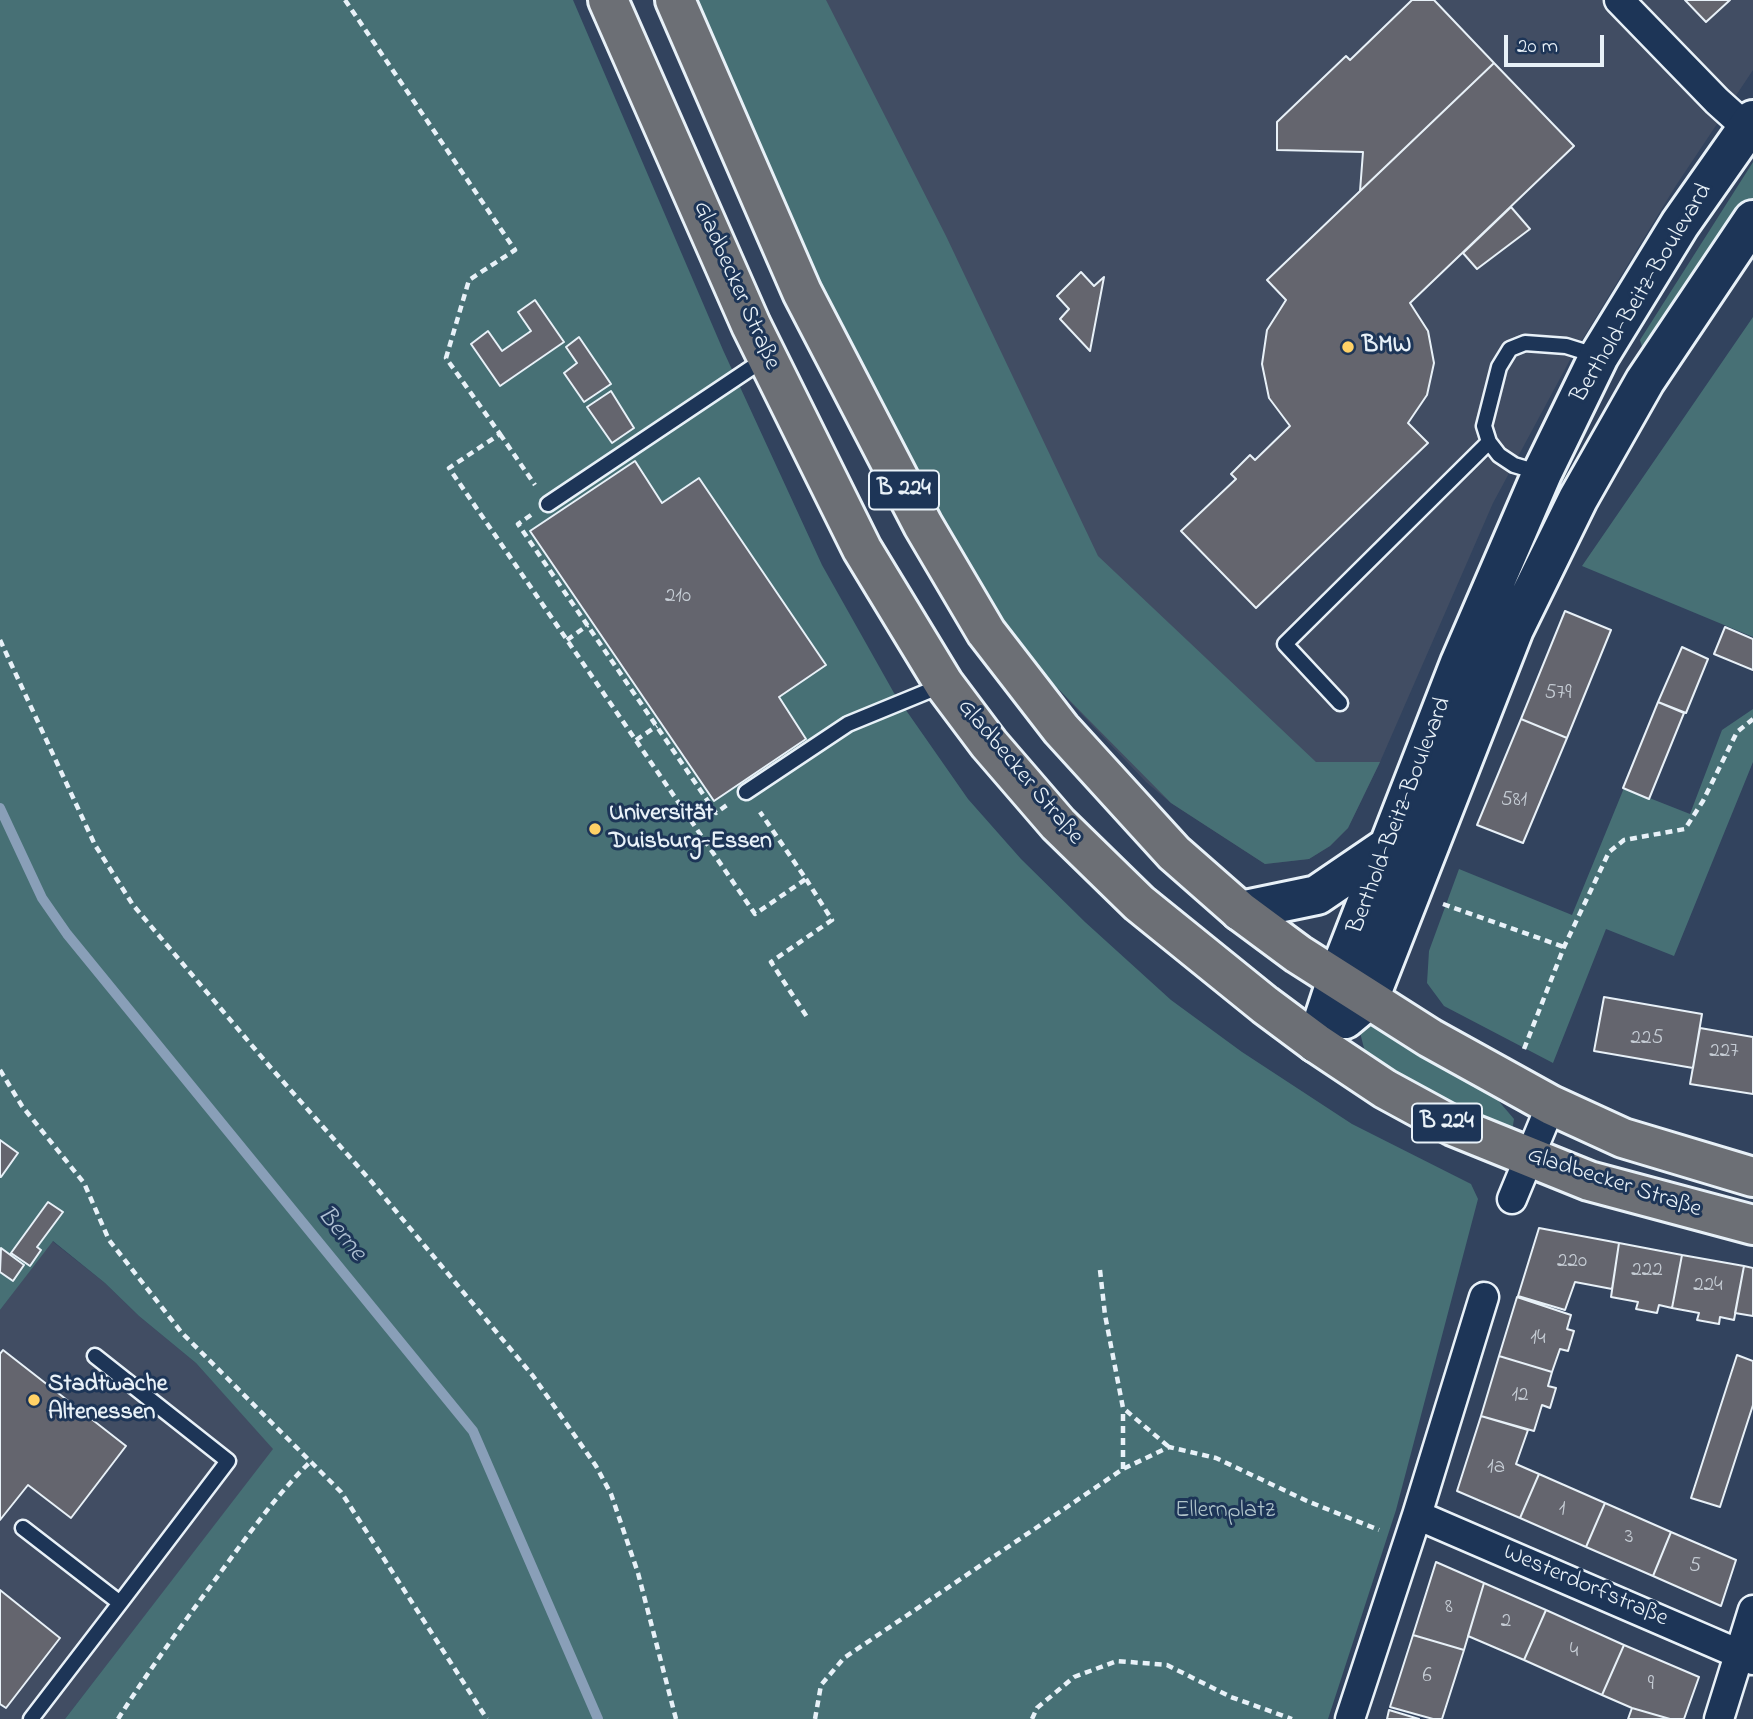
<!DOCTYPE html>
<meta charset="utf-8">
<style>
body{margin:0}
#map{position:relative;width:1753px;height:1719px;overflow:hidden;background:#32435e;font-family:"Indie Flower",sans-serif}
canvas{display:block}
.scale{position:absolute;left:1504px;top:35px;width:100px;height:32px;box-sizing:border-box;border:4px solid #e8f1f8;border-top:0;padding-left:9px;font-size:21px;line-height:24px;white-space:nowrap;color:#e8f1f8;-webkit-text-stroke:5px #1d3557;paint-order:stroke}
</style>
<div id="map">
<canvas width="1753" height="1719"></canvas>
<div class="scale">20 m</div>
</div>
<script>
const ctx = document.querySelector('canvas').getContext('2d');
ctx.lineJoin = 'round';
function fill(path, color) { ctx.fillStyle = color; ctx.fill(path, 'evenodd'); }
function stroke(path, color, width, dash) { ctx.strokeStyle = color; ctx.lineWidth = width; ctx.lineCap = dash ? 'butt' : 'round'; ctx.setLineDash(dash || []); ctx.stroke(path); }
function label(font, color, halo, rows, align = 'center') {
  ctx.font = font + ' "Indie Flower",sans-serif'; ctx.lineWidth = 6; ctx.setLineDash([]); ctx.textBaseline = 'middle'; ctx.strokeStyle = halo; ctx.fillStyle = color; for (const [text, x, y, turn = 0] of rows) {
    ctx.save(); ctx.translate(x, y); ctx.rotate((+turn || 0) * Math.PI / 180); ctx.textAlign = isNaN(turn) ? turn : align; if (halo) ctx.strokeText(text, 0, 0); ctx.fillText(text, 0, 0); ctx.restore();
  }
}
fill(new Path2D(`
 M714,0H1753V70L1675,187L1571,358L1493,503L1380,762L1348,828L1330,846L1309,859L1265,864L1171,803L1146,782L1070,702L995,604Z
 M52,1241L105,1283L139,1316L196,1363L274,1449L65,1719H0V1310Z`), '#414d63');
fill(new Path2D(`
 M0,0H573L723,350L822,565L894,693L968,799L1021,859L1085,922L1171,1000L1242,1052L1352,1124L1471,1184L1478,1199L1396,1510L1328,1719H65L273,1449L196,1363L139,1316L105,1283L53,1241L0,1310Z
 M681,0H826L946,236L1098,556L1316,762H1380L1348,828L1330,846L1309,859L1265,864L1171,803L994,624L932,521Z
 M1753,162V200L1646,360L1640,340Z
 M1753,317V637L1582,566Z
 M1753,709V762L1674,956L1606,929L1553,1063L1444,1006L1427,983L1429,951L1459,869L1572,915L1624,788L1690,814L1722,730Z
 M1356,1017L1491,1092L1514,1119L1512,1131L1413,1084L1365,1052Z`), '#477075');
stroke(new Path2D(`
 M0,808L42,898L67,934L473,1431L598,1719`), '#899fb8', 10);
const building = new Path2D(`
 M1412,0H1434L1494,63L1360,191L1363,152L1277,150V122L1346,56L1350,60Z
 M1685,0H1730L1706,22Z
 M1494,63L1574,146L1410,303L1428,331L1434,363L1427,395L1408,423L1428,443L1256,608L1181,531L1236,479L1231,474L1250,455L1255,460L1290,426L1269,398L1262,364L1267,330L1286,300L1267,280Z
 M1511,207L1530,229L1477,269L1463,253Z
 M1081,272L1094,286L1104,277L1090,351L1060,319L1069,309L1057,296Z
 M535,300L564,342L500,386L471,344L488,331L502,351L531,331L518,312Z
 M579,337L611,384L584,402L564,373L577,363L566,347Z
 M611,391L634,428L612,443L587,407Z
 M635,461L662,503L699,478L826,665L779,697L806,739L714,801L530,531Z
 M1565,611L1611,630L1567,738L1521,719Z
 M1725,627L1753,639V670L1714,654Z
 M1682,647L1708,659L1686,713L1658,702Z
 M1658,702L1684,713L1649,799L1623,788Z
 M1521,719L1567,738L1523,843L1477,825Z
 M1604,997L1702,1014L1693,1068L1594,1051Z
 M1700,1028L1753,1037V1094L1690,1084Z
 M0,1140L18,1153L1,1177H0Z
 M48,1202L63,1212L37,1247L41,1250L30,1266L11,1253Z
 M1539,1228L1619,1243L1612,1289L1575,1282L1565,1310L1518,1296Z
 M1619,1243L1682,1255L1672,1308L1659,1305L1657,1313L1636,1309L1638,1302L1611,1297Z
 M1,1248L24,1265L13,1281L0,1272Z
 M1682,1255L1744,1266L1734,1320L1720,1317L1719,1324L1697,1320L1699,1313L1672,1308Z
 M1744,1266L1753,1268V1316L1735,1313Z
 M1517,1297L1571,1315L1567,1329L1574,1331L1568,1351L1560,1349L1552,1372L1499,1356Z
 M3,1350L126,1446L71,1518L28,1485L0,1520V1354Z
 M1737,1355L1753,1361V1405L1720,1507L1691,1498Z
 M1499,1356L1552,1372L1548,1386L1556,1388L1550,1408L1542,1405L1534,1431L1481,1416Z
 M1481,1416L1528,1430L1516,1464L1539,1474L1520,1518L1457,1491Z
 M1539,1474L1605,1503L1586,1547L1520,1518Z
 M1605,1503L1671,1532L1653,1576L1586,1547Z
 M1671,1532L1736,1560L1721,1606L1653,1576Z
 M1436,1562L1484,1583L1464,1650L1413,1635Z
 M1484,1583L1546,1610L1524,1660L1468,1636Z
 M0,1590L60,1638L6,1708L0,1704Z
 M1546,1610L1624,1645L1602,1695L1524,1660Z
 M1413,1635L1464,1650L1442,1719H1433L1390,1707Z
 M1624,1645L1699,1677L1684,1719H1670L1632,1708L1602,1695Z
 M1632,1708L1670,1719H1628Z
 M1389,1710L1419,1719H1387Z`);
fill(building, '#64656e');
stroke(building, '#e8f1f8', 2);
const lane = new Path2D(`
 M1541,473L1514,465L1499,455L1489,442L1484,426L1499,367L1510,349L1525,343L1566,346L1598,356
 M548,504L766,358
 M1340,703L1285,644L1489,442
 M746,792L848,724L943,685
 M95,1356L228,1461L120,1603
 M23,1528L120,1603L31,1719`);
const street = new Path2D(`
 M1619,0L1717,101L1747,128H1753
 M1512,1199L1551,1105
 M1417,1515L1753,1660
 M1350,1719L1417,1515L1484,1297
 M1719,1719L1753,1610`);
const secondary = new Path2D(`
 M1240,911L1317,895L1389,846
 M1345,1019L1369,999L1514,629L1578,499L1645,381L1753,220
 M1316,1043L1337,979L1460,663L1542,473L1599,356L1680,224L1753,120`);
const primary = new Path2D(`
 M608,0L751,325L862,549L944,684L989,744L1058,824L1139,903L1265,1005L1316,1043L1385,1089L1453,1126L1589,1181L1753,1225
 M675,0L802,292L923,525L986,632L1061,729L1174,853L1240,911L1298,954L1430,1038L1551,1105L1623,1138L1753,1177`);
stroke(lane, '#e8f1f8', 19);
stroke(street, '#e8f1f8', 33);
stroke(secondary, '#e8f1f8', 44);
stroke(primary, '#e8f1f8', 44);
stroke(new Path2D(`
 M345,0L515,250L469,280L446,358L500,434L449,468L755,914L806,879L760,812
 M500,434L535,485
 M531,515L518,524L716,813L727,805
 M0,640L95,845L133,905L271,1068L370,1180L533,1376L596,1466L611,1494L638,1573L676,1719
 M567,640L588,625
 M636,740L657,726
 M806,879L832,920L771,962L809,1020
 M1443,904L1564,947
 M1524,1049L1564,947L1609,852L1624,840L1685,829L1703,801L1737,732L1753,719
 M0,1070L22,1106L84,1183L109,1240L182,1333L341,1492L487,1719
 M1100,1270L1105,1315L1123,1408L1169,1447
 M1123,1469V1409
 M118,1719C151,1667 187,1618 223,1569C251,1531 278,1493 312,1460
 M815,1719L821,1685L844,1658L1123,1469L1169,1447L1216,1458L1307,1501L1379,1530
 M1032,1719L1037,1708L1074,1677L1117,1661L1167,1665L1231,1697L1292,1719`), '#e8f1f8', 4.5, [7, 5]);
stroke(lane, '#1d3557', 14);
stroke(street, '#1d3557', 28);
stroke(secondary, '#1d3557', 38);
stroke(primary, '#6c6f75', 38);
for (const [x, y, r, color] of [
 [1348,347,7,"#ffd166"],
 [595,829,7,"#ffd166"],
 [34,1400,7,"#ffd166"]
]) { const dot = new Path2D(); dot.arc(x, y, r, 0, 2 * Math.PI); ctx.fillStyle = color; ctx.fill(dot); stroke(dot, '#1d3557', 2.5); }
label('21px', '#c7ced6', null, [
 ["210",678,598],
 ["579",1558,695],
 ["581",1514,802],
 ["225",1647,1040],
 ["227",1724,1053],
 ["220",1572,1263],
 ["222",1647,1272],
 ["224",1708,1287],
 ["14",1538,1340],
 ["12",1520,1397],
 ["1a",1496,1469],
 ["1",1562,1511],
 ["3",1629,1539],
 ["5",1695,1568],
 ["8",1449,1609],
 ["2",1506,1623],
 ["4",1574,1653],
 ["6",1427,1678],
 ["9",1651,1686]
]);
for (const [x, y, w] of [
 [904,490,70],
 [1447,1123,70]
]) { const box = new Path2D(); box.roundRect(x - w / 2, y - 19.5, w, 39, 5); ctx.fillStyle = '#1d3557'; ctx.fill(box); stroke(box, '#e8f1f8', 2); }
label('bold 23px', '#e8f1f8', null, [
 ["B 224",904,490],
 ["B 224",1447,1123]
]);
label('24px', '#e8f1f8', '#1d3557', [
 ["Gladbecker Straße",735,286,66],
 ["Berthold-Beitz-Boulevard",1643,294,-59],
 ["Gladbecker Straße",1019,773,50],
 ["Berthold-Beitz-Boulevard",1401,816,-69],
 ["Gladbecker Straße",1614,1184,18],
 ["Westerdorfstraße",1585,1587,23]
]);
label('bold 24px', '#e8f1f8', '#1d3557', [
 ["BMW",1362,347],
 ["Universität",609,815],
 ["Duisburg-Essen",609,843],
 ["Stadtwache",48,1386],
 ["Altenessen",48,1414]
], 'left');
label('24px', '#b0c4ca', '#1d3557', [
 ["Ellernplatz",1225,1512]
]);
label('italic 26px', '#b0c1d3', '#1d3557', [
 ["Berne",340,1235,51]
]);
</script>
